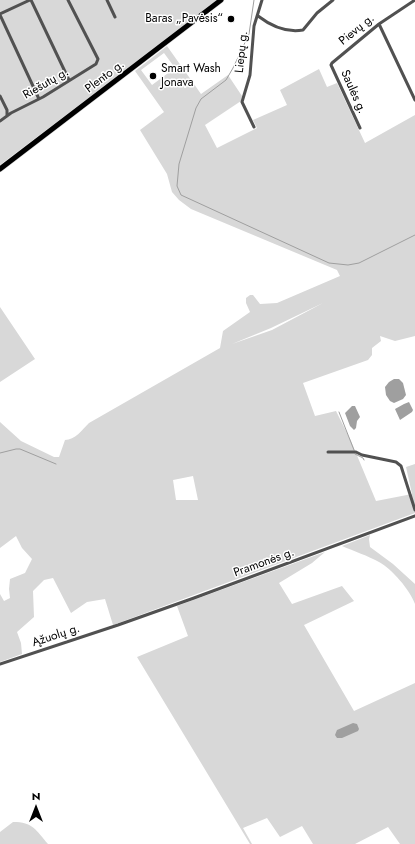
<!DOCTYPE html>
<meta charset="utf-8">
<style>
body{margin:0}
#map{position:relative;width:415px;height:844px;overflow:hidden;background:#fff;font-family:Jost,sans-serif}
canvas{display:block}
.north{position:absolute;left:16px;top:788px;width:40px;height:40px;-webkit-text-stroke:3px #fff;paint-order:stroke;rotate:0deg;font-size:11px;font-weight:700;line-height:16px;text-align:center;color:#000}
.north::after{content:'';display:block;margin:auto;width:14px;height:18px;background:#000;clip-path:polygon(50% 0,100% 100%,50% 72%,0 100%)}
</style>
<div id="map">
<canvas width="415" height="844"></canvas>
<div class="north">N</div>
</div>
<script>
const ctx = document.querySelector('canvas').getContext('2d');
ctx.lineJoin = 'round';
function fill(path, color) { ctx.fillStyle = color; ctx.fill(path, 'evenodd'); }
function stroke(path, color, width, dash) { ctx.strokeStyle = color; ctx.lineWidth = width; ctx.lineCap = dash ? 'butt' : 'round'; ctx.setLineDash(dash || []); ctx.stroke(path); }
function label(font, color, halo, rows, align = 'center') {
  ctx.font = font + ' Jost,sans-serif'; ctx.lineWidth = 3; ctx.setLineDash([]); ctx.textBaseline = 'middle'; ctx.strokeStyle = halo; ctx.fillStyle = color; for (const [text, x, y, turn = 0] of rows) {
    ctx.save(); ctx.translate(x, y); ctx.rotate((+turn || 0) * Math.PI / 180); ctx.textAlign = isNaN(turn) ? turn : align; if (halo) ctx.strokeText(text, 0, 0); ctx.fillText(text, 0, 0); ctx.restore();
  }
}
fill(new Path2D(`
 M0,0H218L0,165Z
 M167,46L201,94L228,75L242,96L241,101L205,125L217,148L257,128L253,120L287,105L280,90L319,69L327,87L337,83L365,143L415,115V336L395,341L380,336L381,341L372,348V355L368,360L303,383L315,416L336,411L351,441L376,501L412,494L406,467L415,464V513L113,625L105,599L87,602L71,613L53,578L44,580L33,591L34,617L17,632L21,643L22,654L0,662V594L4,601L10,598L9,589L10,579L25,573L32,559L22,548L16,536L0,548V422L21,441L54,457H59L65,440C75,440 82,430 89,423L220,348L223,331L250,312L246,303V298L250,295H253L260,304L277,303L340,276L337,270L191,209L179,200L172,192L167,174L140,130L164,112L135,71ZM164,53L175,68L152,85L141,70ZM323,303L272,330L232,344L271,328ZM193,476L198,500H176L173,480Z
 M0,307L35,359L0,382Z
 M370,535L369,539L370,547L393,564L415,584V604C410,590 392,569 379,562C368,556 354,551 342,546Z
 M325,552L312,563L279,583L292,604L342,586L354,601L304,625L354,711L415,683V844H400L388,827L355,844H313L302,826L280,837L267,818L243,828L252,844H250L137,657L188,636L177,606Z
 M13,822C33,822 36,830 48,844H0V832Z`), '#d8d8d8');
fill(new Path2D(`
 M394,379H399L403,383L406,395L403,399L394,403L390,401L386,395L385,387L389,382Z
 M409,402L413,410L412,412L400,420L395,409L404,404Z
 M352,406H355L360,417L357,421L356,428L354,430L350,426L345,413Z
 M353,723L357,724L359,729L358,731L342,738H337L335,735L337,730Z`), '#9f9f9f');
stroke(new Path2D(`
 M254,0L249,34L233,68L226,80L201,99L196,108L179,164L177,186L181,195L329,263L348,265L359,263L415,235
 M339,412L354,450
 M0,453L16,449H20L56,464
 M355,454L363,458L364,460`), '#9f9f9f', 1);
const trunk = new Path2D(`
 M0,169L221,0`);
stroke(trunk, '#dbdbdb', 6);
stroke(new Path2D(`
 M31,0L69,80
 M107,0L115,17
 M0,14L30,0
 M0,15L39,99
 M258,16C271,26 286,33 303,30L317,13L333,0
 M379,24L415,100
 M0,96L7,110V116
 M0,121L11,113L43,97L96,64L98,59L68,0
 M254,127L242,102L250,75L254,26L262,0
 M360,128L331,65L332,63L379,24L415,0
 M328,452H356L362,455L396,462L401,466L415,510
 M0,664L118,625L194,598L415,516`), '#515151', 3);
stroke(trunk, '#000', 5);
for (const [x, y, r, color] of [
 [231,19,4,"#000"],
 [153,76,4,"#000"]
]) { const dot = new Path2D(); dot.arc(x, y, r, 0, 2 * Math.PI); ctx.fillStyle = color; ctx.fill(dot); stroke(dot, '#fff', 1.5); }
label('12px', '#000', '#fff', [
 ["Baras „Pavėsis“",223,19],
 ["Smart Wash",161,69,"left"],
 ["Jonava",161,83,"left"]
], 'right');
label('12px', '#000', '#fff', [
 ["Pievų g.",357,30,-39],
 ["Liepų g.",242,52,-84],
 ["Plento g.",105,77,-37],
 ["Riešutų g.",46,84,-30],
 ["Saulės g.",353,92,66],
 ["Pramonės g.",264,563,-20],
 ["Ąžuolų g.",56,636,-18]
]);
</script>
